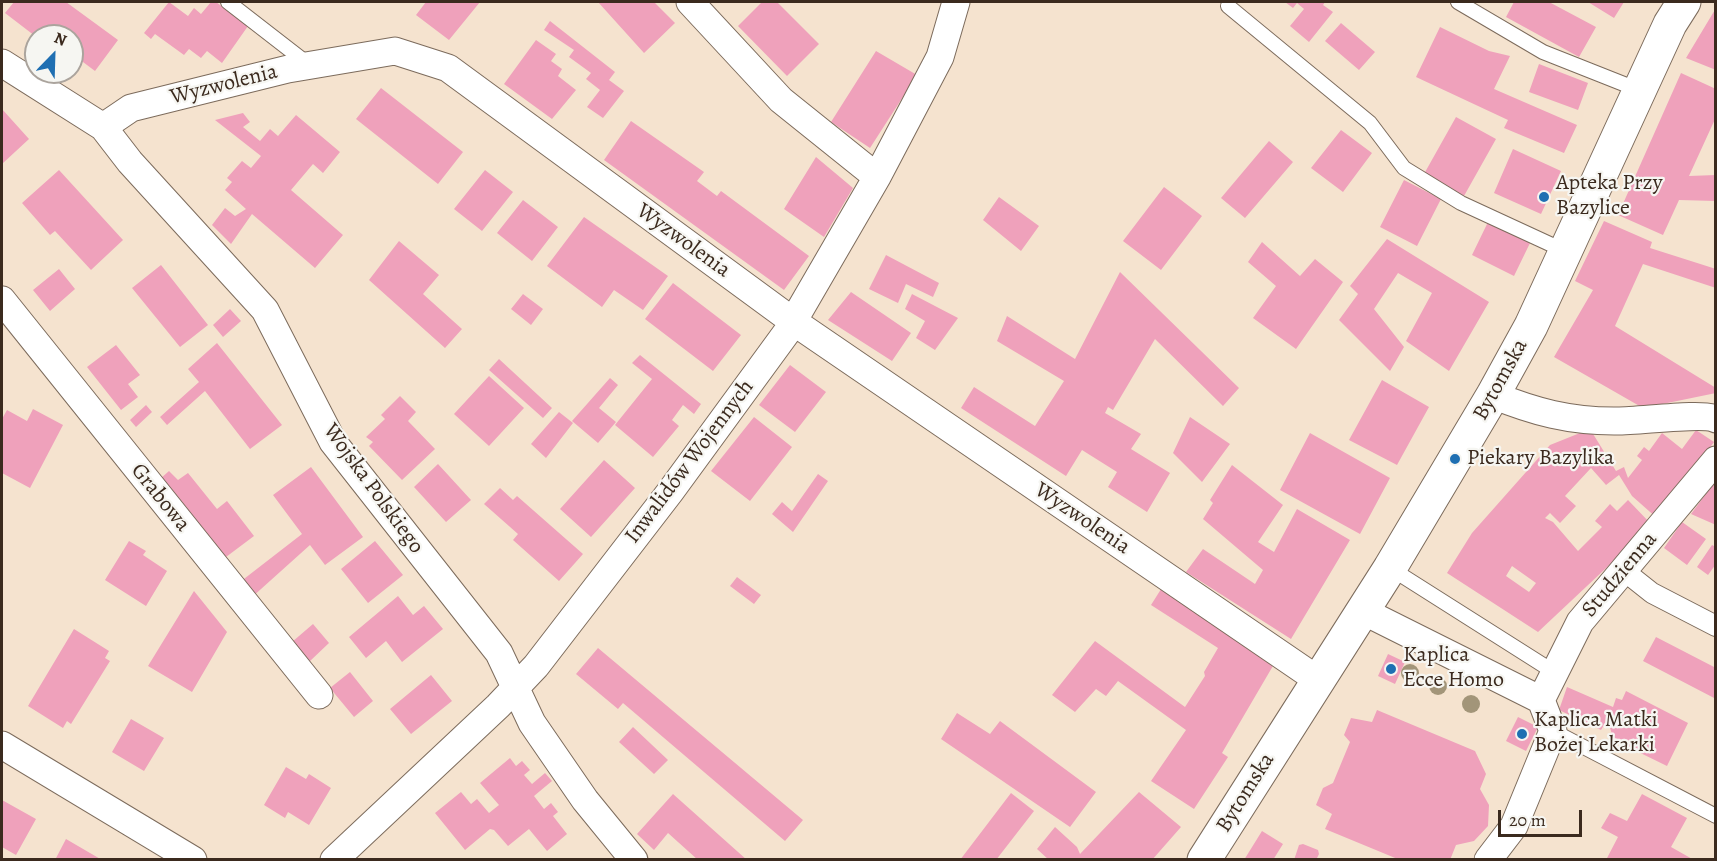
<!DOCTYPE html>
<meta charset="utf-8">
<style>
body{margin:0}
#map{position:relative;width:1717px;height:861px;overflow:hidden;background:#f5e3cf;font-family:Alegreya,serif}
canvas{display:block}
.frame{position:absolute;inset:0;border:3px solid #3b2a1e;pointer-events:none}
.north{position:absolute;left:24px;top:24px;width:60px;height:60px;box-sizing:border-box;background:#f6f6f2;border:2px solid #aba49d;border-radius:50%;rotate:23deg;font-size:16px;font-weight:700;line-height:24px;text-align:center;color:#3b2a1e}
.north::after{content:'';display:block;margin:auto;width:21px;height:27px;background:#1f6fb2;clip-path:polygon(50% 0,100% 100%,50% 72%,0 100%)}
.scale{position:absolute;left:1498px;top:810px;width:84px;height:27px;box-sizing:border-box;border:3px solid #3b2a1e;border-top:0;padding-left:8px;font-size:18px;line-height:21px;white-space:nowrap;color:#3b2a1e;-webkit-text-stroke:4px #f6f6f2;paint-order:stroke}
</style>
<div id="map">
<canvas width="1717" height="861"></canvas>
<div class="frame"></div>
<div class="north">N</div>
<div class="scale">20 m</div>
</div>
<script>
const ctx = document.querySelector('canvas').getContext('2d');
ctx.lineJoin = 'round';
function fill(path, color) { ctx.fillStyle = color; ctx.fill(path, 'evenodd'); }
function stroke(path, color, width, dash) { ctx.strokeStyle = color; ctx.lineWidth = width; ctx.lineCap = dash ? 'butt' : 'round'; ctx.setLineDash(dash || []); ctx.stroke(path); }
function label(font, color, halo, rows, align = 'center') {
  ctx.font = font + ' Alegreya,serif'; ctx.lineWidth = 4.5; ctx.setLineDash([]); ctx.textBaseline = 'middle'; ctx.strokeStyle = halo; ctx.fillStyle = color; for (const [text, x, y, turn = 0] of rows) {
    ctx.save(); ctx.translate(x, y); ctx.rotate((+turn || 0) * Math.PI / 180); ctx.textAlign = isNaN(turn) ? turn : align; if (halo) ctx.strokeText(text, 0, 0); ctx.fillText(text, 0, 0); ctx.restore();
  }
}
fill(new Path2D(`
 M14,2H66L118,40L95,71L79,59L75,65L72,63V36H35L5,13Z
 M169,2L188,16L194,8L201,14L211,2H216L248,26L222,63L207,51L201,58L189,49L184,55L155,34L151,39L144,33Z
 M426,2H480L449,40L416,15Z
 M598,2H654L675,23L644,53Z
 M762,2H777L819,44L787,76L738,26Z
 M1285,2H1325L1323,5L1333,12L1309,42L1290,26L1304,9L1297,3L1293,8Z
 M1514,2H1549L1596,27L1579,57L1506,17Z
 M1588,2H1624L1614,18Z
 M1716,8V70L1686,58Z
 M550,21L615,72L609,80L624,91L603,118L587,107L600,90L586,79L591,73L569,57L574,50L544,30Z
 M1341,23L1375,52L1359,70L1325,41Z
 M1440,27L1489,51L1510,56L1494,89L1577,125L1564,153L1504,128L1508,120L1416,77Z
 M536,40L556,54L551,61L562,69L558,76L576,90L552,119L504,84Z
 M876,51L917,75L870,148L831,122Z
 M1539,64L1588,83L1578,110L1529,92Z
 M1681,73L1716,89V117L1689,176L1716,175V201L1679,200L1663,235L1618,215Z
 M381,88L463,152L438,184L356,119Z
 M2,109L29,139L2,164Z
 M243,113L250,122L243,127L260,141L270,129L278,136L296,115L340,152L323,173L313,164L291,190L343,235L315,268L252,214L231,244L212,225L225,208L235,216L246,209L225,190L232,182L227,178L242,161L251,168L261,156L215,120Z
 M1456,117L1496,139L1464,196L1424,174Z
 M631,121L704,172L697,181L717,196L721,191L809,256L784,290L604,160Z
 M1341,130L1372,153L1343,192L1311,168Z
 M1269,141L1293,162L1245,218L1221,198Z
 M1513,149L1561,171L1541,214L1494,193Z
 M816,157L853,188L824,237L784,209Z
 M59,170L123,240L91,270L55,231L50,235L22,203Z
 M485,170L513,192L482,231L454,209Z
 M1404,180L1441,199L1417,246L1380,227Z
 M1164,187L1202,216L1161,270L1123,241Z
 M999,197L1039,226L1021,251L983,220Z
 M523,200L558,227L532,261L497,233Z
 M584,217L668,276L643,310L614,290L602,307L547,266Z
 M1604,221L1652,242L1650,248L1716,269V288L1643,264L1615,326L1716,388V393L1643,408L1554,357L1593,290L1575,281Z
 M1488,222L1530,243L1514,276L1472,255Z
 M1387,239L1489,302L1449,371L1406,341L1432,293L1398,273L1374,309L1404,347L1390,371L1339,320L1358,294L1350,286Z
 M399,241L439,275L423,294L462,329L445,348L369,280Z
 M1262,242L1300,276L1315,259L1343,282L1296,349L1253,318L1276,286L1248,262Z
 M886,255L939,283L933,297L906,284L898,303L869,289Z
 M161,265L208,325L180,347L132,288Z
 M59,269L75,289L50,311L33,290Z
 M1120,272L1239,388L1223,406L1155,339L1113,410L1108,407L1105,413L1141,434L1131,449L1170,473L1147,512L1108,487L1117,472L1082,450L1066,476L961,408L974,387L1035,426L1064,381L997,341L1007,316L1075,359Z
 M673,283L741,335L713,371L645,319Z
 M851,292L911,333L892,361L828,320Z
 M523,294L543,309L531,325L511,309Z
 M912,294L958,318L935,350L916,338L925,321L905,309Z
 M230,309L241,321L223,337L213,325Z
 M217,343L282,425L250,449L205,391L167,425L160,417L199,382L188,369Z
 M116,345L140,375L128,384L138,397L121,410L87,367Z
 M640,355L701,404L694,414L683,405L672,420L679,426L653,457L615,425L652,379L632,363Z
 M499,359L552,408L543,418L489,370Z
 M790,365L826,392L795,432L759,405Z
 M489,376L524,408L489,446L454,414Z
 M610,378L618,385L599,408L616,422L598,443L572,421Z
 M1382,380L1429,407L1397,465L1349,440Z
 M400,396L416,412L408,421L435,449L402,480L369,446L373,442L366,437L385,419L381,415Z
 M146,405L152,412L136,427L130,420Z
 M33,409L63,425L30,488L2,473V419L7,410L27,421Z
 M559,412L573,423L546,458L531,444Z
 M754,417L792,447L750,501L711,471Z
 M1190,417L1230,444L1202,482L1173,453Z
 M1590,429L1616,471L1624,467L1628,478L1642,460L1637,456L1644,447L1649,451L1662,433L1682,449L1696,430L1714,442L1658,519L1632,496L1619,475L1606,485L1591,468L1565,496L1576,506L1560,523L1550,513L1545,518L1553,522L1578,551L1602,527L1595,521L1610,504L1617,511L1628,500L1652,525L1538,632L1447,573L1472,533L1550,445ZM1512,566L1536,583L1529,592L1506,576Z
 M1310,433L1390,478L1360,534L1280,490Z
 M604,460L635,488L591,537L560,509Z
 M438,464L471,500L446,522L414,487Z
 M1232,465L1283,505L1258,542L1274,552L1297,509L1350,540L1291,639L1186,572L1203,549L1255,584L1263,570L1203,519L1213,503L1210,500Z
 M311,467L363,537L325,565L310,545L251,598L240,582L302,534L273,495Z
 M169,471L178,480L188,473L217,509L227,501L254,536L222,560L160,479Z
 M818,474L828,481L793,532L772,514L782,502L792,511Z
 M1714,483L1716,484V525L1691,514Z
 M500,488L513,500L517,496L583,554L559,581L513,540L518,534L484,504Z
 M1682,522L1706,539L1687,565L1664,548Z
 M129,541L146,551L143,555L167,571L146,606L105,580Z
 M375,541L403,575L368,603L341,569Z
 M1712,545L1716,547V564L1708,575L1697,567Z
 M737,577L761,595L754,604L730,586Z
 M1163,586L1277,659L1222,753L1228,757L1194,809L1151,781L1186,730L1118,681L1106,696L1096,689L1075,712L1052,695L1095,641L1185,707L1205,676L1204,672L1218,648L1151,605Z
 M194,591L227,632L192,692L148,666Z
 M398,596L413,615L424,606L443,629L402,662L386,641L366,658L349,637Z
 M313,624L329,643L309,662L292,642Z
 M74,629L109,651L105,658L110,661L71,724L67,721L63,728L28,706Z
 M1656,637L1716,668V699L1643,661Z
 M598,648L803,820L785,841L623,703L618,709L576,674Z
 M1388,654L1405,662L1395,684L1378,676Z
 M350,672L373,701L354,717L330,688Z
 M431,675L452,701L411,734L390,709Z
 M1567,687L1613,707L1616,698L1622,700L1626,691L1688,723L1667,766L1622,744V741L1613,737L1610,728L1604,725L1601,730L1559,710Z
 M1377,710L1475,751L1486,774L1480,789L1489,805L1488,826L1474,841L1456,845L1450,860H1400L1325,829L1332,814L1316,805L1323,788L1333,783L1350,742L1344,735L1351,718L1372,722Z
 M957,713L990,734L1000,721L1096,792L1070,827L941,739Z
 M1518,717L1538,727L1526,751L1506,741Z
 M131,719L164,738L144,771L112,752Z
 M633,727L668,760L654,774L619,742Z
 M510,758L516,766L522,761L530,770L524,775L532,784L545,773L552,781L534,796L544,809L551,803L558,812L553,816L567,834L547,851L529,829L508,846L494,830L490,829L465,850L435,813L461,792L471,804L477,799L489,813L499,805L480,783Z
 M286,767L306,779L309,774L331,788L309,825L288,812L285,818L264,805Z
 M1139,792L1181,827L1152,860H1049L1037,849L1055,827L1077,847L1080,854Z
 M1011,793L1034,811L996,860H960Z
 M673,794L747,860H698L668,833L654,850L637,834Z
 M1642,794L1687,818L1671,847L1694,860H1606L1618,837L1601,828L1610,813L1627,821Z
 M2,800L36,819L16,855L2,847Z
 M1262,831L1283,844L1273,860H1244Z
 M66,839L102,860H55Z
 M1303,844L1318,850L1319,854L1316,860H1294L1299,845Z`), '#efa1bb');
const service = new Path2D(`
 M228,2L308,64
 M1458,2L1543,52L1639,90
 M1228,6L1370,123L1404,168L1461,203L1565,251
 M1390,568L1554,672
 M1553,731L1716,816`);
const pedestrian = new Path2D(`
 M1623,570L1652,593L1716,626`);
const minor = new Path2D(`
 M690,2L781,100L877,177
 M2,63L103,127L130,162L265,310L333,442L499,653L532,723L585,800L634,860
 M103,127L131,108L288,69L395,51L448,68L794,322L1318,680
 M2,300L319,695
 M1493,395C1535,412 1569,421 1614,421C1635,422 1702,412 1716,419
 M1363,611L1541,700
 M1541,700L1580,622L1716,460
 M2,745L193,860
 M334,860L498,706L536,666L670,492L787,332L877,177L940,57L956,2
 M1488,860L1514,826L1553,731L1541,700`);
const tertiary = new Path2D(`
 M1204,860L1390,568L1493,395L1531,326L1670,24L1684,2`);
stroke(service, '#7c6b5c', 16);
stroke(pedestrian, '#7c6b5c', 22);
stroke(minor, '#7c6b5c', 29);
stroke(tertiary, '#7c6b5c', 35);
stroke(service, '#fff', 14);
stroke(pedestrian, '#fff', 20);
stroke(minor, '#fff', 27);
stroke(tertiary, '#fff', 33);
ctx.fillStyle = '#a29579';
for (const [x, y] of [
 [1410,673],
 [1438,686],
 [1471,704]
]) { ctx.beginPath(); ctx.arc(x, y, 9, 0, 2 * Math.PI); ctx.fill(); }
for (const [x, y, r, color] of [
 [1544,197,6,"#1f6fb2"],
 [1455,459,6,"#1f6fb2"],
 [1391,669,6,"#1f6fb2"],
 [1522,734,6,"#1f6fb2"]
]) { const dot = new Path2D(); dot.arc(x, y, r, 0, 2 * Math.PI); ctx.fillStyle = color; ctx.fill(dot); stroke(dot, '#f6f6f2', 2); }
label('22px', '#3b2a1e', '#f6f6f2', [
 ["Wyzwolenia",224,85,-14],
 ["Wyzwolenia",683,241,36],
 ["Bytomska",1501,380,-61],
 ["Inwalidów Wojennych",690,462,-53],
 ["Wojska Polskiego",373,489,54],
 ["Grabowa",160,498,51],
 ["Wyzwolenia",1082,519,34],
 ["Studzienna",1620,575,-50],
 ["Bytomska",1246,793,-58]
]);
label('22px', '#3b2a1e', '#f6f6f2', [
 ["Apteka Przy",1556,184],
 ["Bazylice",1556,209],
 ["Piekary Bazylika",1467,459],
 ["Kaplica",1403,656],
 ["Ecce Homo",1403,681],
 ["Kaplica Matki",1534,721],
 ["Bożej Lekarki",1534,746]
], 'left');
</script>
